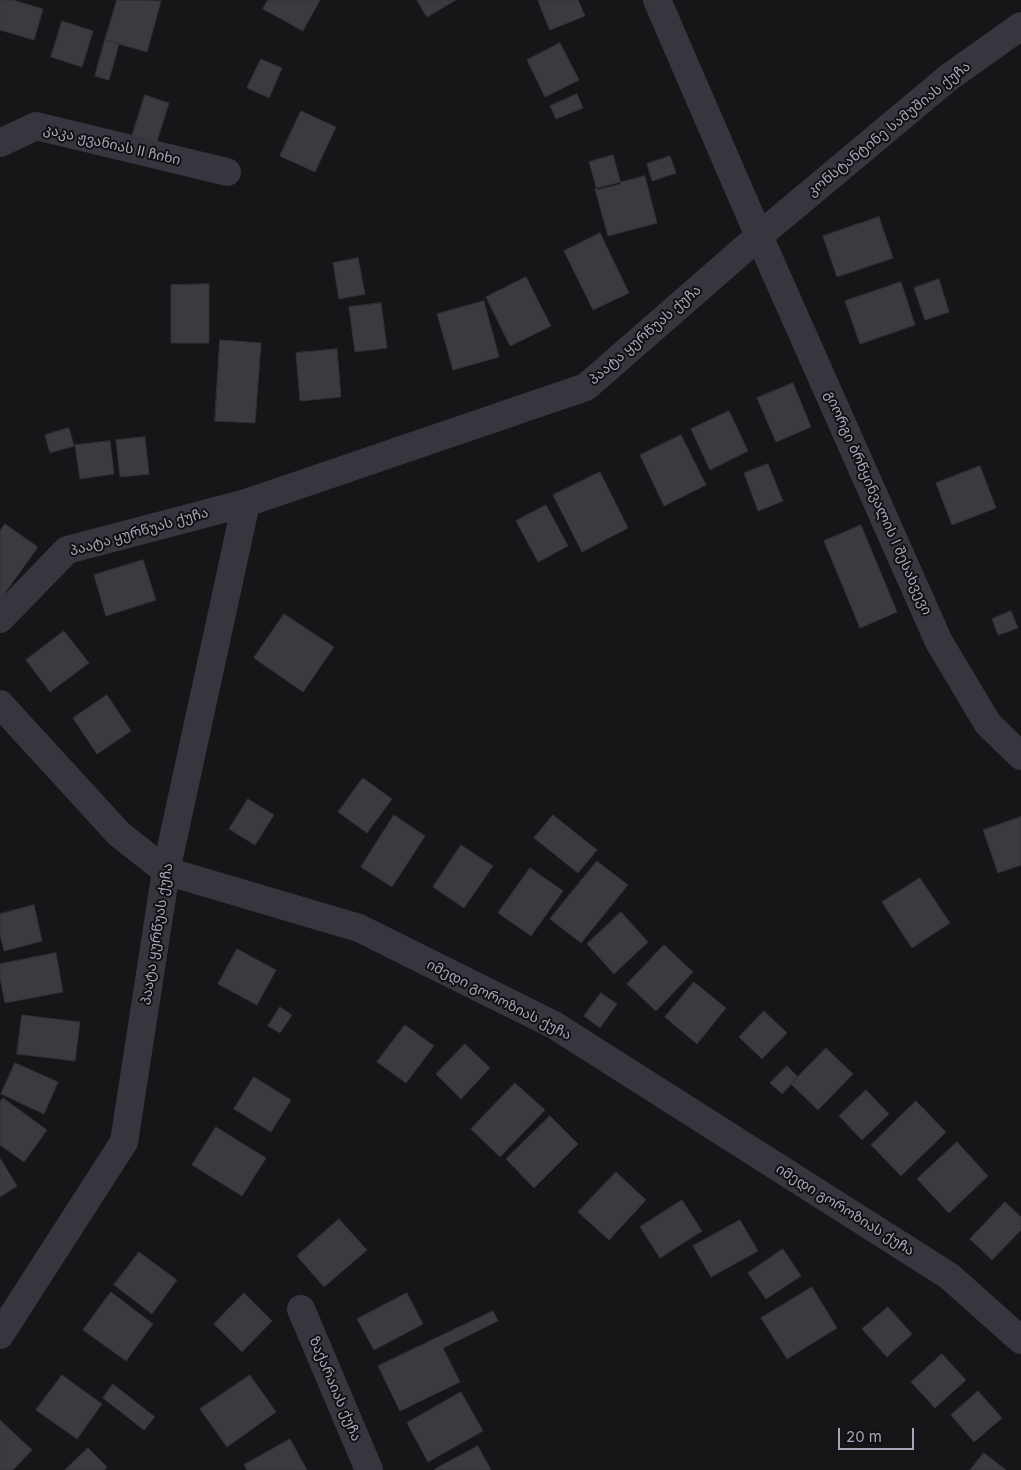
<!DOCTYPE html>
<meta charset="utf-8">
<style>
body{margin:0}
#map{position:relative;width:1021px;height:1470px;overflow:hidden;background:#161618;font-family:Inter,sans-serif}
canvas{display:block}
.scale{position:absolute;left:838px;top:1428px;width:76px;height:22px;box-sizing:border-box;border:2px solid #a6a8b9;border-top:0;padding-left:6px;font-size:15px;line-height:18px;white-space:nowrap;color:#a6a8b9;-webkit-text-stroke:4px #111113;paint-order:stroke}
</style>
<div id="map">
<canvas width="1021" height="1470"></canvas>
<div class="scale">20 m</div>
</div>
<script>
const ctx = document.querySelector('canvas').getContext('2d');
ctx.lineJoin = 'round';
function fill(path, color) { ctx.fillStyle = color; ctx.fill(path, 'evenodd'); }
function stroke(path, color, width, dash) { ctx.strokeStyle = color; ctx.lineWidth = width; ctx.lineCap = dash ? 'butt' : 'round'; ctx.setLineDash(dash || []); ctx.stroke(path); }
function label(font, color, halo, rows, align = 'center') {
  ctx.font = font + ' Inter,"Noto Sans Georgian",sans-serif'; ctx.lineWidth = 4; ctx.setLineDash([]); ctx.textBaseline = 'middle'; ctx.strokeStyle = halo; ctx.fillStyle = color; for (const [text, x, y, turn = 0] of rows) {
    ctx.save(); ctx.translate(x, y); ctx.rotate((+turn || 0) * Math.PI / 180); ctx.textAlign = isNaN(turn) ? turn : align; if (halo) ctx.strokeText(text, 0, 0); ctx.fillText(text, 0, 0); ctx.restore();
  }
}
const building = new Path2D(`
 M0,0H13L43,9L34,40L0,30Z
 M117,0L161,1L147,52L105,40Z
 M268,0H320L303,31L263,9Z
 M417,0H456L427,17Z
 M538,0H578L585,16L550,30Z
 M62,21L93,31L82,67L51,57Z
 M105,40L119,44L109,80L95,76Z
 M560,43L579,80L545,97L527,60Z
 M261,59L282,68L269,98L247,88Z
 M577,94L583,108L556,119L550,106Z
 M145,95L169,103L156,144L132,136Z
 M301,111L336,127L315,172L280,156Z
 M613,155L621,184L597,190L589,162Z
 M670,156L676,173L652,181L647,164Z
 M645,176L657,223L608,236L595,189Z
 M879,217L893,258L837,277L823,236Z
 M600,233L629,293L593,310L564,251Z
 M358,258L365,294L339,299L333,263Z
 M526,277L551,326L510,346L486,297Z
 M939,279L949,312L925,320L914,288Z
 M901,282L915,325L860,344L845,301Z
 M209,284V343H171V285Z
 M484,301L499,357L453,370L437,314Z
 M381,303L387,348L355,352L349,307Z
 M220,340L261,343L255,423L215,421Z
 M337,349L341,397L300,401L296,353Z
 M793,383L811,427L776,442L757,398Z
 M729,411L748,451L710,470L691,429Z
 M69,428L74,446L50,453L45,435Z
 M681,435L706,485L664,506L640,455Z
 M145,437L149,474L120,477L116,440Z
 M110,441L114,474L80,479L75,445Z
 M768,464L783,501L758,511L744,473Z
 M980,466L996,508L952,525L936,483Z
 M600,472L628,528L582,552L553,495Z
 M546,505L568,546L538,562L516,521Z
 M5,524L38,547L0,600V531Z
 M861,525L897,612L860,628L824,541Z
 M143,560L156,600L106,616L94,575Z
 M1011,611L1018,628L998,635L992,619Z
 M284,614L334,647L303,692L254,658Z
 M64,631L89,663L50,692L26,660Z
 M107,695L131,731L97,754L73,718Z
 M363,778L392,799L367,833L338,812Z
 M248,799L274,815L255,845L229,829Z
 M394,815L425,836L392,887L361,867Z
 M553,815L597,850L578,873L534,838Z
 M1021,817V865L998,873L983,830Z
 M461,845L493,866L464,908L433,887Z
 M597,861L628,885L581,943L550,919Z
 M530,868L563,891L531,936L498,913Z
 M920,878L950,923L912,948L882,902Z
 M34,905L42,941L4,951L0,934V914Z
 M621,912L648,942L614,974L587,944Z
 M664,945L693,972L656,1011L627,984Z
 M237,949L276,970L257,1005L218,984Z
 M56,953L63,992L5,1003L0,978V964Z
 M694,982L726,1008L697,1044L665,1017Z
 M601,993L617,1004L600,1028L584,1016Z
 M280,1007L292,1015L280,1033L268,1026Z
 M764,1011L787,1033L762,1059L739,1037Z
 M22,1015L80,1022L75,1061L17,1054Z
 M405,1025L434,1046L406,1083L377,1062Z
 M465,1044L490,1068L461,1099L436,1074Z
 M826,1048L853,1074L818,1110L791,1084Z
 M15,1063L58,1082L44,1114L1,1094Z
 M787,1066L798,1077L782,1094L770,1083Z
 M254,1077L291,1100L271,1132L234,1109Z
 M515,1083L545,1110L500,1157L471,1129Z
 M866,1090L889,1114L862,1140L839,1116Z
 M3,1098L47,1130L24,1162L0,1145V1102Z
 M916,1101L946,1132L901,1176L871,1145Z
 M550,1116L578,1144L534,1188L506,1159Z
 M216,1127L266,1158L242,1196L192,1165Z
 M957,1142L988,1176L949,1213L917,1179Z
 M0,1158L17,1186L0,1197Z
 M616,1172L646,1200L609,1240L578,1212Z
 M682,1200L702,1231L660,1258L640,1227Z
 M1005,1202L1021,1217V1230L992,1260L970,1239Z
 M339,1219L367,1250L324,1287L297,1256Z
 M740,1220L758,1251L711,1277L693,1246Z
 M783,1249L801,1276L766,1299L748,1273Z
 M139,1252L177,1280L152,1314L114,1285Z
 M812,1287L837,1328L787,1359L761,1318Z
 M111,1292L153,1324L126,1361L83,1330Z
 M244,1293L272,1321L242,1352L214,1324Z
 M407,1293L423,1324L374,1350L357,1319Z
 M888,1307L912,1334L887,1357L862,1329Z
 M493,1311L498,1321L443,1348L460,1382L400,1411L378,1366Z
 M942,1354L966,1380L935,1408L911,1382Z
 M62,1375L102,1404L77,1439L36,1410Z
 M250,1375L276,1412L227,1447L200,1409Z
 M113,1384L155,1417L144,1430L103,1398Z
 M978,1391L1002,1418L974,1442L951,1415Z
 M461,1392L483,1431L428,1462L407,1423Z
 M0,1420L32,1450L13,1470H0Z
 M290,1439L307,1470H247L244,1465Z
 M478,1446L491,1470H435V1469Z
 M88,1448L107,1467L105,1470H65Z
 M984,1453L1006,1470H970Z`);
fill(building, '#3a3b40');
stroke(building, '#313034', 1);
stroke(new Path2D(`
 M657,0L759,236L939,642L988,724L1021,756
 M0,143L36,126L227,172
 M0,619L67,550L246,503
 M0,704L119,834L166,871L359,928L554,1025L949,1276L1021,1340
 M301,1309L369,1470
 M0,1335L124,1142L166,871L246,503L586,387L759,236L948,78L1021,26`), '#37363e', 28);
label('14px', '#a6a8b9', '#111113', [
 ["კონსტანტინე სამუშიას ქუჩა",889,129,-39],
 ["კაკა ჟვანიას II ჩიხი",112,145,13],
 ["პაატა ყურწუას ქუჩა",645,335,-41],
 ["გიორგი ბრწყინვალის I შესახვევი",878,503,66],
 ["პაატა ყურწუას ქუჩა",139,532,-16],
 ["პაატა ყურწუას ქუჩა",157,934,-81],
 ["იმედი გოროზიას ქუჩა",499,1000,27],
 ["იმედი გოროზიას ქუჩა",845,1210,32],
 ["ზაქარაიას ქუჩა",335,1389,67]
]);
</script>
